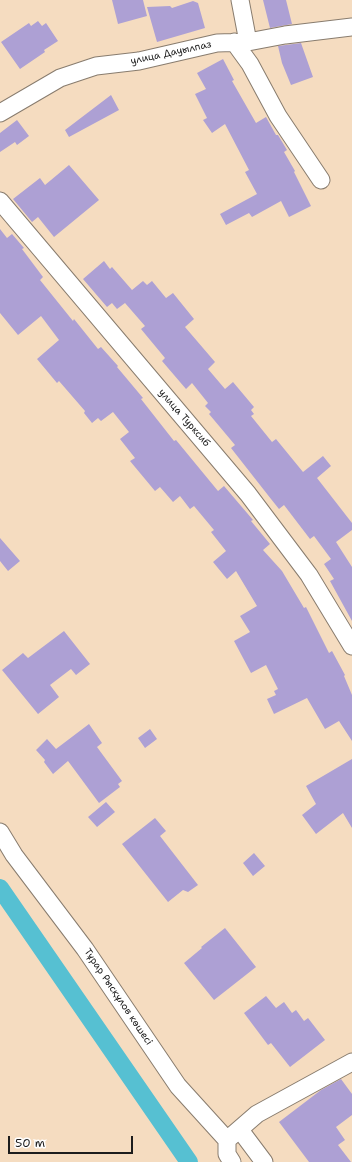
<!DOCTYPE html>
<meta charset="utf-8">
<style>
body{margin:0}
#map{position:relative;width:352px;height:1162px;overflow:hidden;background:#f5dcc0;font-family:"Shantell Sans",sans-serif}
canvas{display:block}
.scale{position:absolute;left:8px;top:1136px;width:125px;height:18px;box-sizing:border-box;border:2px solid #1c1c1c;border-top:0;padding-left:5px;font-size:12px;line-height:14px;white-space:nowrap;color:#1c1c1c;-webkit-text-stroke:3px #fff;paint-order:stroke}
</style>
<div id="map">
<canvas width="352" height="1162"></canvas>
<div class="scale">50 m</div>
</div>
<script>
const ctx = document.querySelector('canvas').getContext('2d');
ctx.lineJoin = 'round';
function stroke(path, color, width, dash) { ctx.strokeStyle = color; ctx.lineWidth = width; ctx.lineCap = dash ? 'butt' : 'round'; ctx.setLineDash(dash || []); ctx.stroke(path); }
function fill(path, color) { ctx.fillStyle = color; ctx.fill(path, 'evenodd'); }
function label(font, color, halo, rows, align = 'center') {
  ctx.font = font + ' "Shantell Sans",sans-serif'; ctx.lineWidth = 4; ctx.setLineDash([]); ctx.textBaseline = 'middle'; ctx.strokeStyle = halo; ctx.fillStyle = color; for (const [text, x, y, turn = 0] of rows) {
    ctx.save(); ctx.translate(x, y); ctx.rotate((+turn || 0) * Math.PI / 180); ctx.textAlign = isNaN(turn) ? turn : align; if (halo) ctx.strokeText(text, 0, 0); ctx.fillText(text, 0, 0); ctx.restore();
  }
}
stroke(new Path2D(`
 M0,888L189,1162`), '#56c0d2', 18);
fill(new Path2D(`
 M112,0H143L147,16L118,24Z
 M263,0H286L292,24L270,28Z
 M193,1L198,3L205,28L157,42L147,7L170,6L172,8Z
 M38,21L42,26L46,23L58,41L44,50L45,52L20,69L1,42L29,23L31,26Z
 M301,43L313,77L291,85L282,63L278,46Z
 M223,59L234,80L232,81L256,123L266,117L276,135H278L287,150L284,152L295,171L294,172L311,206L289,217L281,201L252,217L249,213L226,225L220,214L257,194L245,172L249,170L225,124L212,133L203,120L207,118L195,94L206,89L197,73Z
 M111,95L119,110L69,137L65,130Z
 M17,120L29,136L17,145L15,142L0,152V133Z
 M69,165L99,200L54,237L38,217L32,222L13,199L40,178L45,185Z
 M0,229L7,238L12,234L24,248L22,249L43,277L40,280L73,321L74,319L98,349L101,347L118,366L117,367L143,398L141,399L174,441L176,440L218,491L224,486L253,520L251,521L270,544L263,550L282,571L304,608L306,607L329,653L332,651L345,675L344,676L352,695V741L339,721L325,729L307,698L274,714L267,699L276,695L274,691L278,689L266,665L251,673L234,641L250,632L240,616L257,606L236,571L227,579L213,562L226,551L211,532L214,530L194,506L190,509L180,496L173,502L160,487L155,491L130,461L135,458L120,439L129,432L113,412L101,421L98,418L92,423L84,413L85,411L59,381L57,383L37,359L59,340L41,316L18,335L0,313Z
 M104,261L110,269L112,267L132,290L143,281L147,285L152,281L166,298L173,293L194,319L185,327L215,362L208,369L225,389L233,382L254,407L251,410L254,414L251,416L272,442L276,439L303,472L323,456L331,466L317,478L352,523V530L336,542L352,567V621L330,581L334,579L324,564L331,559L314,536L310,539L284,505L279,509L271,499L231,448L235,445L209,414L211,412L205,406L208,403L192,383L186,389L162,361L165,358L141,329L145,326L125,303L117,309L112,303L107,307L83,279Z
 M0,538L20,561L8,571L0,561Z
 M64,631L90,664L76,675L71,669L50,685L59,697L38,714L2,670L23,653L28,658Z
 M89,724L102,743L97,747L122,781L118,784L120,787L99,803L68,761L53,774L44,762L45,760L36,750L47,739L56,749Z
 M150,729L157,739L145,748L138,738Z
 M352,759V828L343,813L316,834L302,815L316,804L306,786Z
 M106,802L115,812L97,827L88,817Z
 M155,818L166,831L160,836L198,885L188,892L183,890L168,902L122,844Z
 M254,853L265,866L253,876L243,863Z
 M225,928L256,967L214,1000L184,963L202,948L201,947Z
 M266,996L276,1008L284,1002L292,1013L296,1010L304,1021L308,1018L325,1040L290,1067L271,1043L268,1045L244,1013Z
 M341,1079L352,1094V1115L336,1127L345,1140L338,1145L351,1162H309L279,1122L321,1090Z`), '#ada0d4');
const minor = new Path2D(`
 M240,0L248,42
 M234,42L250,64L278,116L321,180
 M0,113L60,78L96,66L139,61L217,43L248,42L285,35L352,27
 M0,201L248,494L309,575L352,646
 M0,832L14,855L85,949L178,1086L227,1140V1154L232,1162
 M240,1130L264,1162
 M227,1140L257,1114L352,1062`);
stroke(minor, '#887c6e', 19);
stroke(minor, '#fff', 17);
label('10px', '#1c1c1c', '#fff', [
 ["улица Дауылпаз",171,53,-12],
 ["улица Турксиб",184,418,49],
 ["Тұрар Рысқұлов көшесі",118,997,56]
]);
</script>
